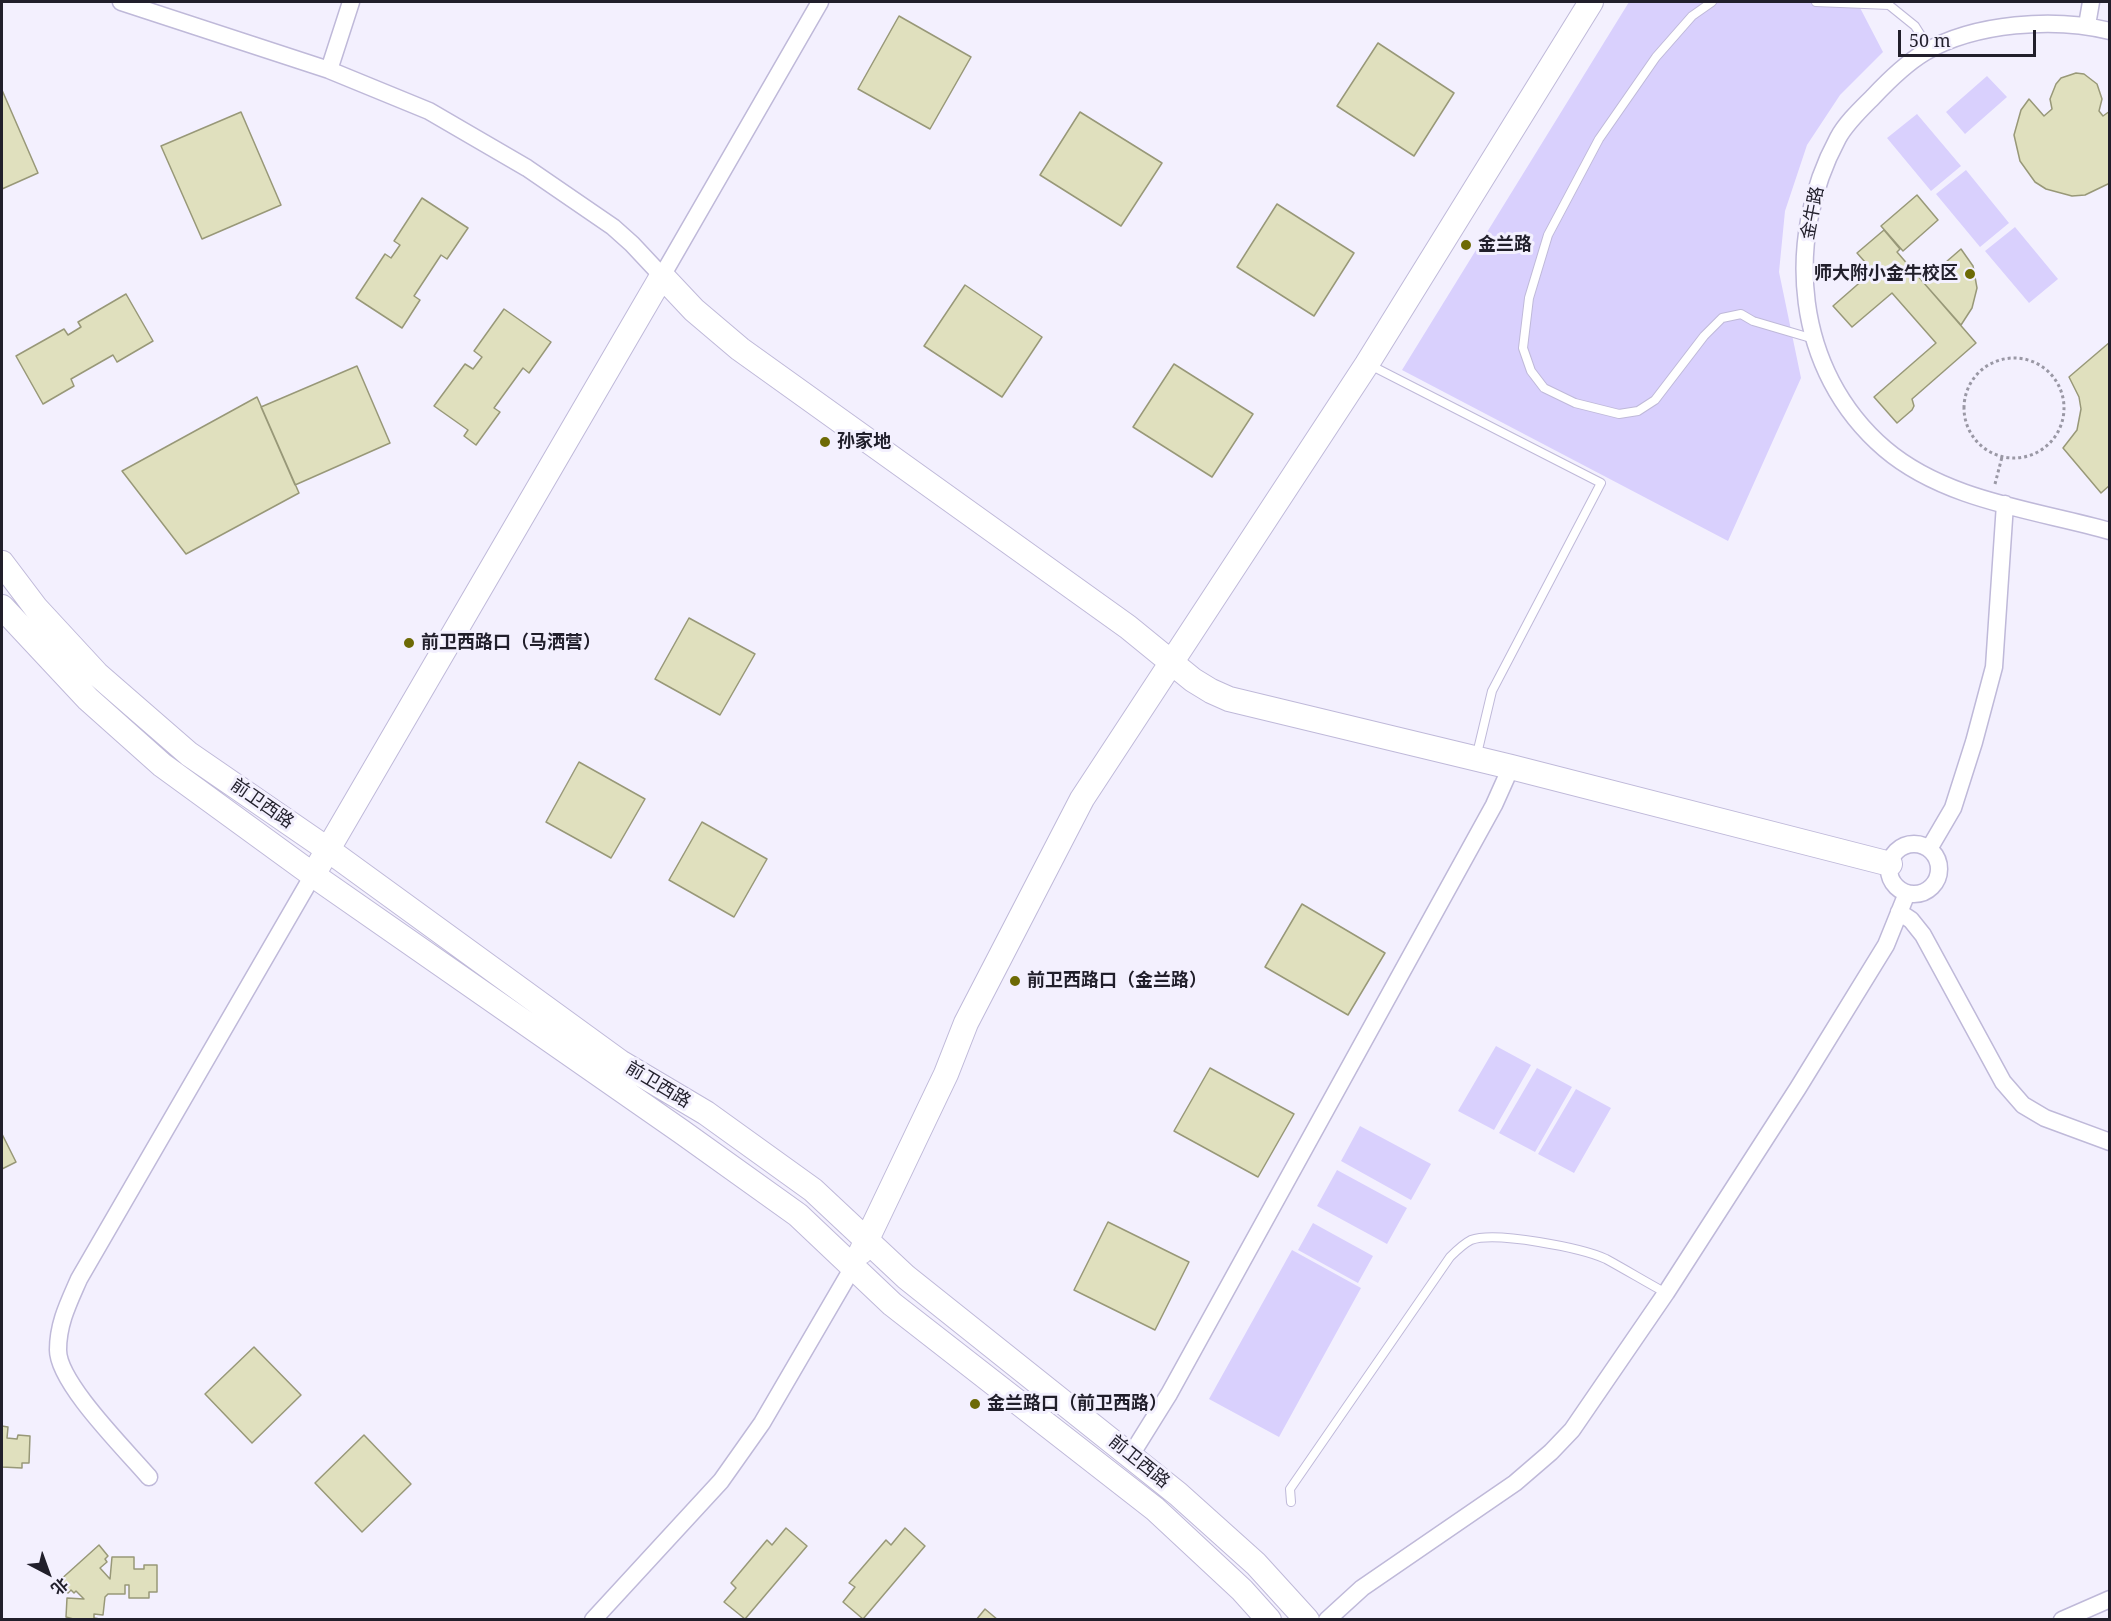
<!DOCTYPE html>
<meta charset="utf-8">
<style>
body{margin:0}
#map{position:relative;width:2111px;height:1621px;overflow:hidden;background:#f3f0fe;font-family:"Noto Serif","Noto Sans SC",serif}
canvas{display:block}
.frame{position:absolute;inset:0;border:3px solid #211f2b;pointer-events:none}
.north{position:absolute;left:18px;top:1543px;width:60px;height:60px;-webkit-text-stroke:4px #f3f0fe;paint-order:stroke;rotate:139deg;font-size:16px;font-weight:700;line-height:24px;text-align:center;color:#211f2b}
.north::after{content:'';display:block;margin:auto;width:21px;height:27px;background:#211f2b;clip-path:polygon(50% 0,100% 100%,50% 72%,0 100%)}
.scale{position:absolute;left:1898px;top:30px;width:138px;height:27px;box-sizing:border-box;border:3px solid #211f2b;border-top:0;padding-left:8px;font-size:18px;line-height:21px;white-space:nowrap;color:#211f2b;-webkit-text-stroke:4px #f3f0fe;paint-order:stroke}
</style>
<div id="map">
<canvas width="2111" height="1621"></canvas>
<div class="frame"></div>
<div class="north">北</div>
<div class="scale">50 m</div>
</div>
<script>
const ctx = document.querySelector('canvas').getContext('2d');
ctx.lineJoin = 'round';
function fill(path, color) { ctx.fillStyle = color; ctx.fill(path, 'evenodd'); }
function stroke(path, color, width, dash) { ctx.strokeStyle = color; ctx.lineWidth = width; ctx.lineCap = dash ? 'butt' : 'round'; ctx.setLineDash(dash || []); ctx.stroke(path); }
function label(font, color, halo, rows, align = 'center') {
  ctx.font = font + ' "Noto Serif","Noto Sans SC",serif'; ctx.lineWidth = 6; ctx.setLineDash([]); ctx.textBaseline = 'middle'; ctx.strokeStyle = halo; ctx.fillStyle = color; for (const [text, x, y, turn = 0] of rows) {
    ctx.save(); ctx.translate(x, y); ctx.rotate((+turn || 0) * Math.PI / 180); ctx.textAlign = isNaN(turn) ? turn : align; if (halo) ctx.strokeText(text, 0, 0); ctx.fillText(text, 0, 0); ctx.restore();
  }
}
fill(new Path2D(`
 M1629,2H1857L1883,52L1840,95L1807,145L1785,211L1779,272L1801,378L1728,541L1402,370Z
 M1987,76L2007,97L1965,134L1946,112Z
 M1917,114L1961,166L1931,191L1887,138Z
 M1966,170L2009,223L1980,247L1936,194Z
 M2015,227L2058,279L2029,303L1985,251Z
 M1496,1046L1531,1065L1494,1130L1458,1111Z
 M1537,1068L1572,1087L1535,1152L1499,1133Z
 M1576,1089L1611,1108L1574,1173L1538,1154Z
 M1360,1126L1431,1164L1411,1200L1341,1161Z
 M1337,1170L1407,1208L1387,1244L1317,1206Z
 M1313,1223L1373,1256L1358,1283L1298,1250Z
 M1292,1250L1361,1288L1279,1437L1209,1399Z`), '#d9d0fd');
const building = new Path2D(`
 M899,16L971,57L930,129L858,89Z
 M1378,43L1454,93L1414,156L1337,106Z
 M2076,73L2084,74L2097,84L2102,99L2099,111L2103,116L2110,111V183L2085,195L2072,196L2046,189L2035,182L2020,161L2014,135L2021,110L2029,99L2044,116L2052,109L2050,99L2056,84L2061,78Z
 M2,90L38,173L2,189Z
 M241,112L281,205L202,239L161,146Z
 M1080,112L1162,163L1121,226L1040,175Z
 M1917,195L1938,220L1903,251L1881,226Z
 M422,198L468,228L447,259L441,255L414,296L420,300L402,328L356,298L385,254L391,258L400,245L394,241Z
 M1277,204L1354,253L1314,316L1237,267Z
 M1884,230L1900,249L1897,252L1976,343L1912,399L1914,406L1912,410L1897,423L1874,397L1936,343L1892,293L1852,327L1833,306L1873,271L1857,253Z
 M1961,249L1973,266L1977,288L1972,308L1961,325L1923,282Z
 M965,285L1042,337L1002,397L924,346Z
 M126,294L153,341L117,362L113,355L71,379L74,386L43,404L16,356L64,329L68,335L81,327L78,322Z
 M504,309L551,342L529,373L523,368L494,408L500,412L476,445L464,436L468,430L434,406L465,364L473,369L482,357L474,351Z
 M2110,342V485L2101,493L2063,448L2077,430L2081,409L2079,397L2069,377Z
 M1174,364L1253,414L1212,477L1133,427Z
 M357,366L390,443L295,485L261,407Z
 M257,397L299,493L186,554L122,471Z
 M689,618L755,654L720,715L655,679Z
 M579,762L645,799L611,858L546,822Z
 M702,822L767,859L734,917L669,880Z
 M1302,904L1385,953L1348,1015L1265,967Z
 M1210,1068L1294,1114L1258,1177L1174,1131Z
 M2,1134L16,1162L2,1169Z
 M1108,1222L1189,1262L1155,1330L1074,1290Z
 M254,1347L301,1395L252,1443L205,1394Z
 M2,1426L8,1427L7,1438L17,1439L18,1435L30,1436L29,1463H22V1468L2,1467Z
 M364,1435L411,1484L362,1532L315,1483Z
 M786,1528L807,1546L745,1619L724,1602L736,1588L731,1583L767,1540L772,1545Z
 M905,1528L925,1546L863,1619L843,1602L855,1587L849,1583L886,1540L891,1545Z
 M99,1545L108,1556L105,1559L107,1562L100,1568L110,1579L112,1557H134V1569H144V1565H157V1592H149V1598H129V1585H125V1594H108L105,1597L103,1615L94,1614V1618L106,1620H77L66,1617L67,1598L84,1599L76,1591L74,1593L71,1590L68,1593L58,1582Z
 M985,1609L998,1620H976Z`);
fill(building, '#e0e0be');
stroke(building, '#989878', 1.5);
const lane = new Path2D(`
 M1712,2L1692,16L1656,57L1599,139L1548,235L1529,298L1523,348L1531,371L1544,388L1575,403L1619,414L1638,411L1655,400L1704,336L1722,318L1741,314L1753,321L1814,339
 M1816,2L1889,5L1915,26L1930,50
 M1370,365L1601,483L1492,691L1476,758
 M1291,1502L1290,1489L1450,1257C1456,1251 1463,1244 1471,1240C1496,1231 1582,1248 1606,1259C1626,1270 1646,1282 1666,1293`);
const street = new Path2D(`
 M121,2L329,70L429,111L527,168L613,227L632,244L662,276L820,2
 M2087,25L2091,2
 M2110,31C2054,17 1975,23 1925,52C1905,64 1888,81 1873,97C1861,109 1846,123 1838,138C1783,240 1794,371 1885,449C1946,501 2036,510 2110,531
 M329,70L351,2
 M1889 869a25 25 0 1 1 50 0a25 25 0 1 1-50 0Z
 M1929,849L1953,808L1974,742L1994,667L2005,504
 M1899,912L1911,920L1923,935L2003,1082L2023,1105L2045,1118L2110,1142
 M1131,1455L1169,1394L1494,805L1511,767
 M149,1477C126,1450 58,1383 58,1350C58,1323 69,1302 79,1279L313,875
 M593,1620L721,1481L762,1423L853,1267
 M1327,1620L1362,1588L1515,1483L1551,1452L1572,1430L1666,1293L1798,1088L1886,945L1907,893
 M2062,1620L2110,1599`);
const secondary = new Path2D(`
 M2,563L36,608L97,674L189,754L327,849L620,1062L706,1113L813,1190L906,1277L1178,1494L1256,1564L1307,1620
 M2,607L88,699L162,765L313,875L682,1132L798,1215L892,1304L1155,1509L1242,1590L1269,1620
 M313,875L662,276L694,310L740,349L1128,627L1193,680L1211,691L1229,699L1511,767L1890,864
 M861,1252L946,1074L966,1023L1082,799L1367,364L1591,2`);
stroke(lane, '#bfb9d9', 10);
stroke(street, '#bfb9d9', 19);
stroke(secondary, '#bfb9d9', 26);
stroke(new Path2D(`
 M1964 408a50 50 0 1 1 100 0a50 50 0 1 1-100 0Z
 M1995,484L2002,457`), '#9a98a5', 3, [3, 3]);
stroke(lane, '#fff', 8);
stroke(street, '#fff', 16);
stroke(secondary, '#fff', 24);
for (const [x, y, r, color] of [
 [1466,245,6,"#6d6a05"],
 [1970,274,6,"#6d6a05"],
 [825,442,6,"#6d6a05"],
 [409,643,6,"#6d6a05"],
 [1015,981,6,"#6d6a05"],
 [975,1404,6,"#6d6a05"]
]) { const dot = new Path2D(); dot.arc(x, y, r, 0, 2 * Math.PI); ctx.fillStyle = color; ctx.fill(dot); stroke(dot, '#f3f0fe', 2); }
label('18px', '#211f2b', '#f3f0fe', [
 ["金牛路",1813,213,-79],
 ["前卫西路",262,804,35],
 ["前卫西路",658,1085,31],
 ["前卫西路",1139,1462,39]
]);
label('bold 18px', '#211f2b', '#f3f0fe', [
 ["金兰路",1478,245],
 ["师大附小金牛校区",1958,274,"right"],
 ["孙家地",837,442],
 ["前卫西路口（马洒营）",421,643],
 ["前卫西路口（金兰路）",1027,981],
 ["金兰路口（前卫西路）",987,1404]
], 'left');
</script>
